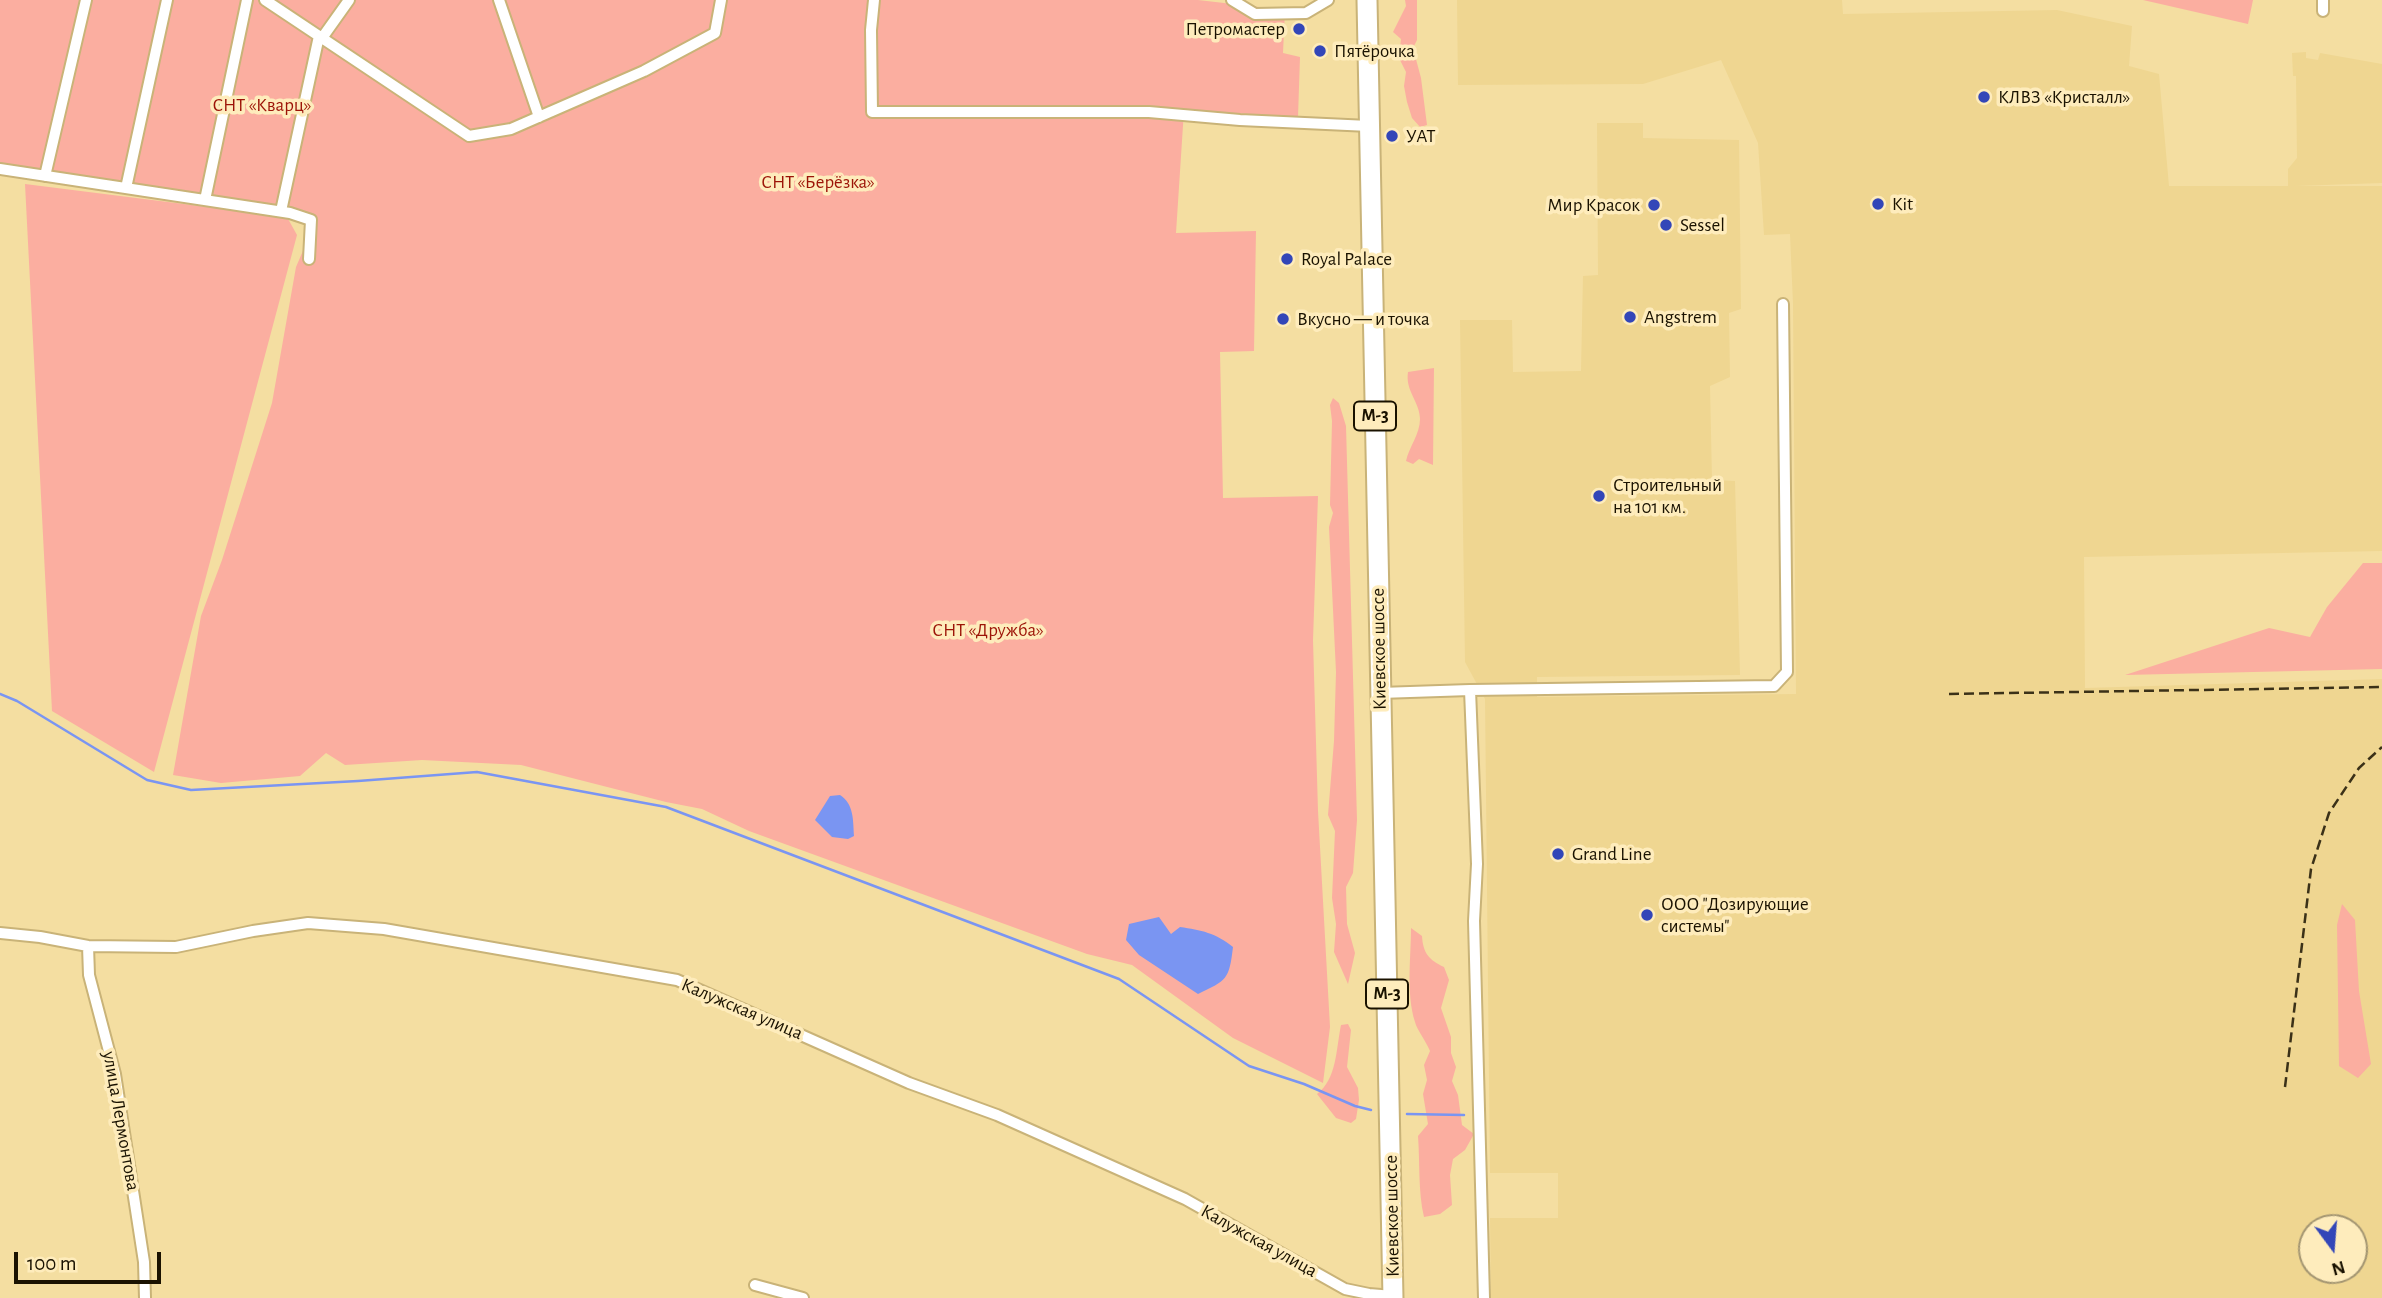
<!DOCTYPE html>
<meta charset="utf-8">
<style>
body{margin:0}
#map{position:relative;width:2382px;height:1298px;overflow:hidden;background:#f4dea1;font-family:"Alegreya Sans",sans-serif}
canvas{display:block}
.north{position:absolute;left:2298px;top:1214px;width:70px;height:70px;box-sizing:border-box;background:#feecbc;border:2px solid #a39571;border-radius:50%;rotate:164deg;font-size:19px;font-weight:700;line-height:28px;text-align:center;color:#1a1200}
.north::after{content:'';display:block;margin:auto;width:24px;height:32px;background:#3346b8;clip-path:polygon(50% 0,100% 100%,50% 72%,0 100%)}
.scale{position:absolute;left:14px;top:1252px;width:147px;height:32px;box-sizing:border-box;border:4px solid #1a1200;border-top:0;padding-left:9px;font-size:21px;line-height:24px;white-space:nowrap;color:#1a1200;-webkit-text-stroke:5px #feecbc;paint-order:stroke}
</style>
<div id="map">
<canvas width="2382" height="1298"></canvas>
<div class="north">N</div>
<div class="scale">100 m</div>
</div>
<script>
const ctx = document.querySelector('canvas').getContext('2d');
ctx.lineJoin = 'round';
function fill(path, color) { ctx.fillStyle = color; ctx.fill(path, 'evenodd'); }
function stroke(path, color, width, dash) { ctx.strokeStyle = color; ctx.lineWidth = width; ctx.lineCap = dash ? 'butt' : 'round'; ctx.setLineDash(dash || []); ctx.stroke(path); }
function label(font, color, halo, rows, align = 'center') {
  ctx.font = font + ' "Alegreya Sans",sans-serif'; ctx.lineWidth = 7; ctx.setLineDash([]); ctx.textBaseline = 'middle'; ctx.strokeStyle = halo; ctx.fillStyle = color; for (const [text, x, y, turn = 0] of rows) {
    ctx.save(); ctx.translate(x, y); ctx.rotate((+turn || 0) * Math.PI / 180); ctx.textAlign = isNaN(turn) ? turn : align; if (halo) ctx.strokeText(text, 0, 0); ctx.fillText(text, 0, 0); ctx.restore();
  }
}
fill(new Path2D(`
 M1457,0H1842L1843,14L2057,10L2132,26L2129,66L2159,74L2169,186H2288V169L2297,158L2296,76H2293L2292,53L2306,52V58L2318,60L2320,53L2382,64V183L2295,186H2382V551L2084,557L2085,688L2382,679V1298H1491L1490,1218H1558V1173H1490L1485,699L1465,662L1460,320H1512L1513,372L1581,371L1583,276L1598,275L1597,123H1643V138L1739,140L1741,309L1729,313L1730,377L1710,386L1712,480L1735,481L1740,675L1537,677V697L1796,694L1793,304L1790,234L1764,235L1758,143L1721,60L1643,84L1458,85ZM2312,1228H2354V1270H2312Z`), '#efd691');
fill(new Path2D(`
 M0,0H1198L1285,10L1283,53L1300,57L1298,117L1184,110L1176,233L1256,231L1254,351L1220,352L1223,498L1318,496L1313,640L1318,811L1330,1027L1323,1083L1233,1038L1132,965L1087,954L749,831L702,809L666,802L521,765L422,760L345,765L326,753L300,776L221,783L173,775L201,616L222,560L272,403L296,267L314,225L290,215L0,174Z
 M1405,0H1417V40L1413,48L1421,78L1427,125L1420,127L1412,118L1407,102L1404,86L1406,72L1399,58L1401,39L1393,32L1406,6Z
 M2143,0H2253L2248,24Z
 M25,184L287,217L297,235L154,772L52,711Z
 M1434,368L1433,465L1419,459L1413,464L1406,461C1409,447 1420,434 1420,419C1420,402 1405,391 1408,372Z
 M1333,398L1339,403L1346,426L1357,820L1353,873L1346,887L1347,924L1355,953L1348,984L1334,952L1336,924L1332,898L1335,831L1328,815L1334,741L1336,672L1329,527L1333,513L1330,505L1332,421L1330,405Z
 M2363,563H2382V669L2125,675L2269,628L2310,637L2327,607Z
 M2342,904L2355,920L2359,991L2371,1064L2358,1078L2339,1066L2337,925Z
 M1411,928L1422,936C1423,953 1429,960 1444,967L1449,980L1441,1008L1451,1037V1053L1456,1067L1452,1081L1458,1095L1462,1125L1474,1134L1465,1150L1453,1159L1450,1175L1452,1205L1440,1214L1424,1217C1418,1192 1420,1162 1418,1136L1428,1124L1423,1094L1427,1080L1424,1065L1430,1051C1426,1041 1417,1030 1415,1022C1406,993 1411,958 1411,928Z
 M1348,1024L1351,1030L1347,1067L1358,1088L1359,1100L1356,1119L1351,1123L1336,1118L1317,1094C1337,1079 1336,1049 1341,1025Z`), '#fbaea0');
fill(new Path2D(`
 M840,795C854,804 853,820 854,836L848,839L832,837L815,820L830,796Z
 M1159,917L1171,934L1180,927C1201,930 1216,933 1233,947C1229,980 1227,980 1198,994L1139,955L1126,940L1129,924Z`), '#7a95f2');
stroke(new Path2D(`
 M0,694L17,701L147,780L191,790L358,781L477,772L666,807L1119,979L1249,1066L1304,1084L1355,1106L1371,1110
 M1407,1114L1464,1115`), '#7a95f2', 2.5);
const street = new Path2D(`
 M265,0L469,136L511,129L644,71L715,33L721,0
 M499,0L539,117
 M874,0L871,30L872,112H1149L1240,120L1369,126
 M1232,0L1255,14L1306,13L1328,0
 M2323,0V11
 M322,38L349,0
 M0,169L290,213L311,220L309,259
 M45,176L86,0
 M126,188L167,0
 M205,200L247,0
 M281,211L319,36
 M1470,690L1774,686L1787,672L1783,304
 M1380,693L1470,690L1477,864L1474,921L1484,1298
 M0,933L40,937L88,946L176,947L253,931L308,923L384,929L677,980L909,1083L997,1115L1185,1199L1345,1289L1369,1294L1393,1296
 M88,946L89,975L115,1074L144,1262L145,1298
 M755,1285L803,1298`);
const highway = new Path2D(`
 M1367,0L1393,1298`);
stroke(street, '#c9b378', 14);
stroke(highway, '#c9b378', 23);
stroke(street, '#fff', 10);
stroke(highway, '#fff', 19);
stroke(new Path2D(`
 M1949,694L2382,687
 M2285,1087L2311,869L2329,813L2359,768L2382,747`), '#3b3118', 2.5, [10, 5]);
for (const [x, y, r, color] of [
 [1299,29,7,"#3346b8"],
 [1320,51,7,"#3346b8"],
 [1984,97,7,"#3346b8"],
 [1392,136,7,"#3346b8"],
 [1878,204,7,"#3346b8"],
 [1654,205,7,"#3346b8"],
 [1666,225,7,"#3346b8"],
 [1287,259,7,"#3346b8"],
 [1630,317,7,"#3346b8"],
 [1283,319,7,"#3346b8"],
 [1599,496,7,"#3346b8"],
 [1558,854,7,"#3346b8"],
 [1647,915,7,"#3346b8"]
]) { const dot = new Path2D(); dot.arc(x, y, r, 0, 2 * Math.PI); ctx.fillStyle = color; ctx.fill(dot); stroke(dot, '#feecbc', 2.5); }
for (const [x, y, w] of [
 [1375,416,42],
 [1387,994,42]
]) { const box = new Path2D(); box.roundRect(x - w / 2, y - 14.5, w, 29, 5); ctx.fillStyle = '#feecbc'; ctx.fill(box); stroke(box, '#1a1200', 2); }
label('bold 18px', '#1a1200', null, [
 ["М-3",1375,416],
 ["М-3",1387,994]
]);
label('19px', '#1a1200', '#feecbc', [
 ["Петромастер",1285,29,"right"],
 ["Пятёрочка",1334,51],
 ["КЛВЗ «Кристалл»",1998,97],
 ["УАТ",1406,136],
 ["Kit",1892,204],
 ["Мир Красок",1640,205,"right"],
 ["Sessel",1680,225],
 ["Royal Palace",1301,259],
 ["Angstrem",1644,317],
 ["Вкусно — и точка",1297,319],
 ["Строительный",1613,485],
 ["на 101 км.",1613,507],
 ["Grand Line",1572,854],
 ["ООО \"Дозирующие",1661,904],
 ["системы\"",1661,926]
], 'left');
label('19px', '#9c1307', '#feecbc', [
 ["СНТ «Кварц»",262,105],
 ["СНТ «Берёзка»",818,182],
 ["СНТ «Дружба»",988,630]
]);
label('19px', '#1a1200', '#feecbc', [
 ["Киевское шоссе",1379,649,-91],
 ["Калужская улица",742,1009,23],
 ["улица Лермонтова",121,1121,80],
 ["Киевское шоссе",1392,1216,-91],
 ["Калужская улица",1259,1241,29]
]);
</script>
